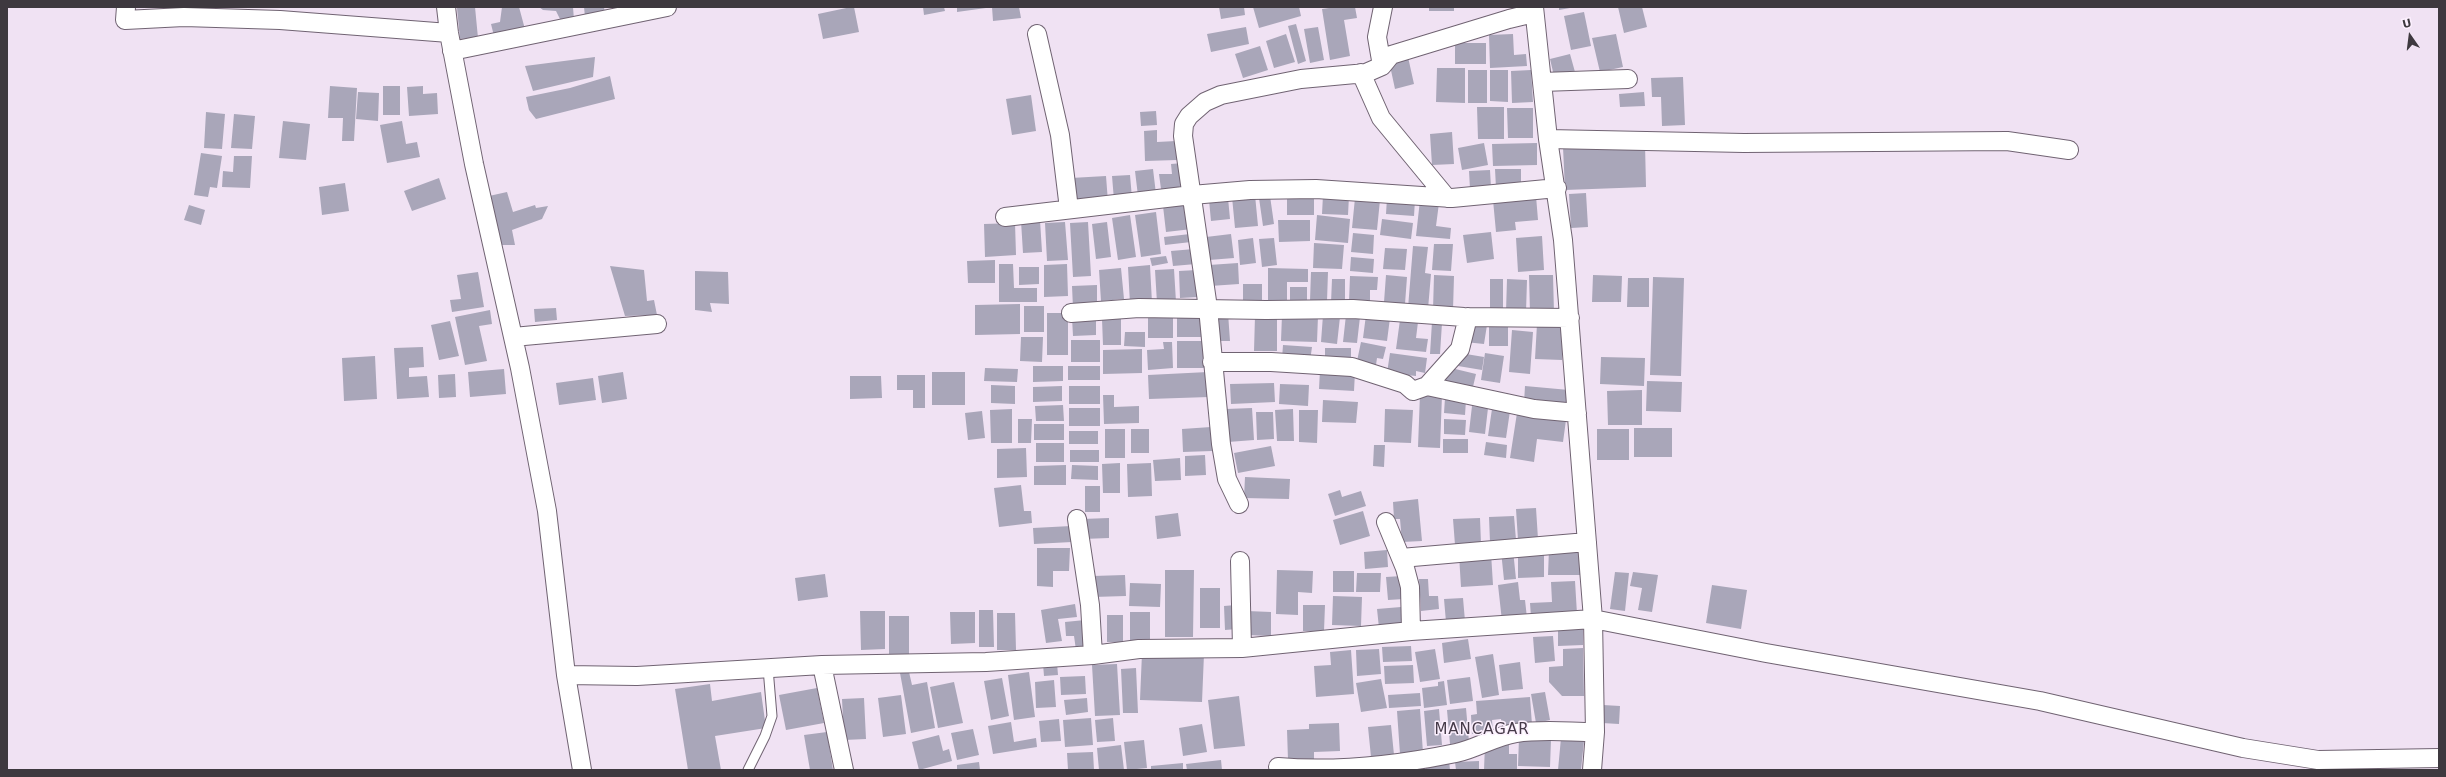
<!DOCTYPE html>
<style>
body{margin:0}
#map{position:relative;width:2446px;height:777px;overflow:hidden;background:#f0e2f3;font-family:"DejaVu Sans",sans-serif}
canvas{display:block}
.frame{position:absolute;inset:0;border:8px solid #3e393f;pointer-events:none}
.north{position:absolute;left:2390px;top:16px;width:40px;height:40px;-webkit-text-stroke:3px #fcf0fe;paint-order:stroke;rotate:346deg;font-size:11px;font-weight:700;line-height:16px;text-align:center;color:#3e393f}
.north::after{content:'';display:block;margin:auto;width:14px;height:18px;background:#3e393f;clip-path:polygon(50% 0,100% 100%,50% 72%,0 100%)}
</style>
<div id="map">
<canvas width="2446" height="777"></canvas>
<div class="frame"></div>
<div class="north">U</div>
</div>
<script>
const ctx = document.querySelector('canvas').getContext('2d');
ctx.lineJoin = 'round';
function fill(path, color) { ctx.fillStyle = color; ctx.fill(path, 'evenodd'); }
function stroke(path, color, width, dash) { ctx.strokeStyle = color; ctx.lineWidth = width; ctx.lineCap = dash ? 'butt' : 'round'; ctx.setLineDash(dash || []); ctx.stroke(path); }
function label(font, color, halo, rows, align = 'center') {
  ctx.font = font + ' "DejaVu Sans",sans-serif'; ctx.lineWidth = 3; ctx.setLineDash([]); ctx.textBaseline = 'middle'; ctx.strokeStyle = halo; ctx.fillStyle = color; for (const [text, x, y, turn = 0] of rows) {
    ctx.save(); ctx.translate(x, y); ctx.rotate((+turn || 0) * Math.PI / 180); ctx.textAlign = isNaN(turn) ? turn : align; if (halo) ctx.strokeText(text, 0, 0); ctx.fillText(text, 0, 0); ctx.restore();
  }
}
fill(new Path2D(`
 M475,7L478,38L460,39L457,8Z
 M502,7H519L526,33L495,40L491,24L500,22Z
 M539,7H573L574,20L561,21L556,11L543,10Z
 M584,7H604L605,14L585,17Z
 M851,7H854L859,32L823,39L818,14Z
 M923,7H944L945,11L924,15Z
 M957,7H986V8L957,12Z
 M992,7H1019L1021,18L993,21Z
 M1219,7H1244L1245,15L1221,19Z
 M1253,7H1299L1301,16L1259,28Z
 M1336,7H1355L1357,18L1344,20L1350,56L1330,60L1322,9Z
 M1429,7H1454V11H1429Z
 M1559,7H1569L1570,8L1559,10Z
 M1618,7H1642L1647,27L1624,33Z
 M1584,12L1591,46L1571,50L1564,16Z
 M1296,24L1306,61L1298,64L1288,26Z
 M1246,27L1249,44L1211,52L1207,34Z
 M1318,27L1324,60L1310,63L1304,29Z
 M1286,34L1295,62L1274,68L1266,41Z
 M1513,34L1514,55L1526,54L1527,66L1490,68L1489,35Z
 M1616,34L1623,67L1600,72L1592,38Z
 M1455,43H1486V64H1455Z
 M1260,46L1268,70L1243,78L1235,54Z
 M1570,54L1575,72L1554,76L1550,59Z
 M595,57L593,77L533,91L525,66Z
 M1408,57L1414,84L1395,89L1389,61Z
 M1437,68H1465V103L1436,102Z
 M1468,70H1487V103H1468Z
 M1490,70H1508V102L1490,101Z
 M1531,70L1533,102L1512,103L1511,71Z
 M610,76L615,99L536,119L529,110L526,97L570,88Z
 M1683,77L1685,125L1662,126L1661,97H1652L1651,78Z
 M330,86L357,88L354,141H342L343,118H328Z
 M383,86H400V115H383Z
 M423,86V94L437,93L438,114L409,116L407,87Z
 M358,92L379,93L378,121L356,119Z
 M1644,92L1645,106L1620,107L1619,94Z
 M1031,95L1036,131L1012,135L1006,99Z
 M1477,107H1504V139H1478Z
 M1507,108H1533V138H1508Z
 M1156,111L1157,125L1141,126L1140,112Z
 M206,112L225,114L222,149L204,148Z
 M234,114L255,116L252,149L231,148Z
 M283,121L310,124L306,160L279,158Z
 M402,121L406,144L417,142L420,157L387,163L380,125Z
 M1157,130V142L1176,141L1177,160L1145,161L1144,131Z
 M1452,132L1454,164L1432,165L1430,134Z
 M1484,143L1488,165L1462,170L1458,148Z
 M1537,143V165L1493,166L1492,144Z
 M1645,144L1646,187L1565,190L1563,147Z
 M201,153L222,156L217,188L210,187L208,197L194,195Z
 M234,156H252L250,188L222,187L223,171L233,172Z
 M1183,163L1185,187L1161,189L1159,174H1172L1171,164Z
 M1153,169L1156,194L1138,196L1135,171Z
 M1495,169H1521V188H1496Z
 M1490,170L1491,188L1470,189L1469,171Z
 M1130,175L1132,198L1114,200L1112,176Z
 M1106,176L1108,202L1073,205L1071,178Z
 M439,178L446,199L412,211L404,191Z
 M345,183L349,211L322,215L319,187Z
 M507,192L513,212L535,205L536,208L548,206L542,219L512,230L515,245H499L489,196Z
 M1586,193L1588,227L1571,228L1569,194Z
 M1287,194H1314V215H1287Z
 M1255,195L1258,226L1235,228L1232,197Z
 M1323,195L1349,196L1348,215L1322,214Z
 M1270,196L1274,224L1263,226L1259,198Z
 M1536,196L1538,220L1515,222L1516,230L1496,232L1493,200Z
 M1228,198L1230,219L1211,221L1209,200Z
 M1355,198L1380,200L1377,230L1352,228Z
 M1387,198L1415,200L1414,216L1386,214Z
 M1420,200L1439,203L1436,226L1451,228L1450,239L1416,236Z
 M1189,204L1192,229L1166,232L1163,206Z
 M189,205L205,210L201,225L184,220Z
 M1156,212L1161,254L1141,257L1135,215Z
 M1130,215L1136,257L1118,260L1112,218Z
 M1317,215L1350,219L1348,243L1315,240Z
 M1382,219L1413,223L1411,239L1380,235Z
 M1040,220L1042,252L1023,253L1021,221Z
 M1278,220H1310V241L1279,242Z
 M1065,222L1068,260L1047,261L1045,223Z
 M1088,222L1091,276L1073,277L1070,223Z
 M1107,222L1111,257L1096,259L1092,224Z
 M1015,223L1016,255L985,257L984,224Z
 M1491,232L1494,259L1467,263L1463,235Z
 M1353,233L1374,235L1373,254L1351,252Z
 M1190,234L1191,242L1165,245L1164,237Z
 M1231,234L1234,258L1209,260L1206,237Z
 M1542,236L1544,270L1518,272L1516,238Z
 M1253,238L1256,263L1240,265L1238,240Z
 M1274,238L1277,265L1262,267L1259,239Z
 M1314,243L1344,245L1342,269L1313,268Z
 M1434,244H1453L1451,271L1432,270Z
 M1413,246L1428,247L1425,273L1431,274L1428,309L1408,308Z
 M1385,248L1407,249L1405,270L1383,269Z
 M1194,249L1196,264L1173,266L1171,251Z
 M1166,256L1168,263L1152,266L1150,258Z
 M1351,257L1374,259L1373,273L1350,271Z
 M995,260V283H968L967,261Z
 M1238,263L1239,284L1210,286L1209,265Z
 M999,264H1013L1014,288H1037V302H999Z
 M1067,264L1068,296L1044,297V265Z
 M1150,265L1152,303L1130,304L1128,267Z
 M610,266L644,270L647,301L654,300L657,315L625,316Z
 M1019,267H1039V284L1019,285Z
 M1121,268L1124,299L1101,301L1099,270Z
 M1268,268L1308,269V282H1287V304H1268Z
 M1174,269L1176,302L1157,303L1155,270Z
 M1197,270L1198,297L1180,298L1179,271Z
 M695,271L728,272L729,304L710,303L712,312L695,310Z
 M478,272L484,307L452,312L450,300L461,299L457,275Z
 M1311,272H1328L1327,301H1310Z
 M1386,275L1407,277L1405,304L1384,302Z
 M1434,275L1454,276L1453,310H1433Z
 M1529,275H1553L1554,313H1530Z
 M1593,275L1622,276L1621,302H1592Z
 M1350,276L1378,277L1377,290H1370V303L1349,302Z
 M1653,277L1684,278L1681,376L1650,375Z
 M1628,278H1649V307H1627Z
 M1332,279H1345V303H1331Z
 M1490,279H1503V309H1490Z
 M1507,279L1527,280L1526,312H1506Z
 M1243,284H1262V305L1243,304Z
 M1097,285V307L1073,308L1072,286Z
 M1290,287H1307V302L1290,303Z
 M1020,304V334L975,335V305Z
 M1024,306H1044V332H1024Z
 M556,308L557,320L535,322L534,309Z
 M490,310L492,324L479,326L487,361L465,365L455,317Z
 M1047,313H1068V355H1047Z
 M1148,313H1173V338H1148Z
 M1228,313L1230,341H1216L1214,314Z
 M1201,314L1202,337H1177V315Z
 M1282,315L1318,316L1317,342L1281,341Z
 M1323,315L1340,317L1337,344L1321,342Z
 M1346,315L1360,317L1357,343L1343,342Z
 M1366,315L1390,318L1387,341L1363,338Z
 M1255,316H1277V351H1254Z
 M1096,317V335L1073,336L1072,318Z
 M1102,319H1121V345H1103Z
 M1400,320L1418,322L1416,338L1428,339L1426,352L1396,349Z
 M450,321L459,356L439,360L431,325Z
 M1432,322L1442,323L1440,354H1430Z
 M1468,322L1487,325L1484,344L1465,342Z
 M1489,323H1508V346H1489Z
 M1537,324L1563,325L1562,360L1535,359Z
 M1512,330L1533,332L1530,374L1509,372Z
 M1125,332H1145V347L1124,346Z
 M1021,337H1043L1042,362L1020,361Z
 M1071,340H1100V362H1071Z
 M1177,341H1206V368H1177Z
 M1163,342H1172L1173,368L1148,370L1147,350L1164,349Z
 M1361,342L1386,347L1383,359L1377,358L1376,365L1357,361Z
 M1283,345L1312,347L1310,361L1282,359Z
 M423,347L424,367L409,368V377L427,376L429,397L397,399L394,348Z
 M1325,348H1351V362H1325Z
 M1142,349V373L1103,374V350Z
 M1390,353L1427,358L1425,373L1416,371V376L1387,373Z
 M1460,353L1484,357L1482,370L1458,366Z
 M1485,353L1504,356L1500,383L1481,380Z
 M375,356L377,399L344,401L342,358Z
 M1601,357L1645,358L1644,386L1600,384Z
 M1033,366H1063V381L1033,382Z
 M1068,366H1100V380H1068Z
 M1447,367L1476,374L1472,391L1442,384Z
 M985,368L1018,369L1017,382L984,381Z
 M504,369L506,394L470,397L468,372Z
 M1320,370L1355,372L1354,391L1319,389Z
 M623,372L627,399L602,403L598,376Z
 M932,372H965V405H932Z
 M1208,372L1209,397L1149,399L1148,375Z
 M455,374L456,397L439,398L438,375Z
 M897,375H925V408H913V390H897Z
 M850,376H881L882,398L850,399Z
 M593,378L596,400L559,405L556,383Z
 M1647,381L1682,382L1681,412L1646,411Z
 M1274,383L1275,402L1231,404L1230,384Z
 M1280,384L1309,385L1308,406L1279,404Z
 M991,385L1015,386V404L991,403Z
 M1062,386V401L1033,402V387Z
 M1069,386H1100V404H1069Z
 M1525,386L1569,390L1567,407L1524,403Z
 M1642,390V425H1608L1607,391Z
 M1420,394L1442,395L1440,448L1418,447Z
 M1103,395H1114V407L1139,406V423L1104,424Z
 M1445,398L1466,400L1465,415L1444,413Z
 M1323,400L1358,402L1356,423L1322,422Z
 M1063,405L1064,421H1036L1035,406Z
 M1472,406L1488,408L1485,434L1469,432Z
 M1069,408H1100V426H1069Z
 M1252,408L1254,440L1228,442L1226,409Z
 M1012,409V443H991L990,410Z
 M1293,409L1294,441H1277L1275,410Z
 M1385,409L1413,410L1411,443L1384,442Z
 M1492,409L1510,411L1506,438L1488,436Z
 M1299,410H1318L1317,443L1299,442Z
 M982,411L985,438L968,440L965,413Z
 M1256,412H1273L1274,439L1257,440Z
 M1517,413L1566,420L1563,442L1537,439L1534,462L1510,458Z
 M1018,419H1032L1031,443H1018Z
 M1444,419L1466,420L1465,435L1444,434Z
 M1034,424H1064V440H1034Z
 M1211,427L1212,451L1183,452L1182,429Z
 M1634,428H1672V457H1634Z
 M1105,429H1125V458H1105Z
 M1131,429H1149V453H1131Z
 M1597,429H1629V460H1597Z
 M1069,431H1098V444H1069Z
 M1443,439H1468V453H1443Z
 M1486,442L1507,445L1506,458L1484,455Z
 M1036,443H1064V462H1036Z
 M1374,445H1385L1384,467L1373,466Z
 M1271,446L1275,466L1238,473L1234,453Z
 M1026,448L1027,477L997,478V449Z
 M1070,450H1099V462H1070Z
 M1205,455L1206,475L1185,476V456Z
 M1180,458L1181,480L1155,481L1153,460Z
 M1120,463V493H1103L1102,464Z
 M1151,463L1152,496L1128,497L1127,464Z
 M1066,465V485H1034V466Z
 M1072,465L1098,466V480L1071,479Z
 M1245,477L1290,479L1289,499L1244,498Z
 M1021,485L1024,511H1031L1032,523L999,527L994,488Z
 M1085,486H1100V512H1085Z
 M1340,490L1342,497L1361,491L1366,506L1335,516L1328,494Z
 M1418,499L1422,541L1402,542L1400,519H1394L1393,502Z
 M1536,508L1538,539L1518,540L1516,509Z
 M1363,511L1370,536L1340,545L1333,520Z
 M1178,513L1181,536L1157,539L1155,516Z
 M1514,516L1516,540L1490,542L1489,517Z
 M1109,518V538L1083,539L1082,519Z
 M1480,518L1481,544L1455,545L1453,519Z
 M1071,526L1072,542L1034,544L1033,528Z
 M1037,548H1070L1069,571H1053V587L1037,586Z
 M1544,549V577L1518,578V550Z
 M1549,549L1581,550V575H1548Z
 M1387,550L1388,567L1365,569L1364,552Z
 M1513,550L1516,579L1504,580L1501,551Z
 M1491,553L1493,585L1461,587L1459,555Z
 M1165,570H1194L1193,637H1165Z
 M1277,570L1313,571L1312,593L1298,592V615L1276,614Z
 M1333,571H1354V592H1333Z
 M1615,572L1629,573L1625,611L1610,609Z
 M1633,572L1658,575L1652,612L1638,610L1642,588L1630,586Z
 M1357,573H1381L1380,592H1356Z
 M825,574L828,597L798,601L795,578Z
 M1125,575L1126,596L1093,597V576Z
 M1402,576L1404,599L1388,600L1386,577Z
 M1419,579H1428L1429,596H1438L1439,609L1421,611Z
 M1575,581L1577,614L1531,617L1530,603L1552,602L1551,582Z
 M1518,582L1520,600H1525L1527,618L1502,621L1498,585Z
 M1130,583L1161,584L1160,607L1129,606Z
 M1712,585L1747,590L1741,629L1706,623Z
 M1200,588H1220V628H1200Z
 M1333,596L1362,597L1361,626L1332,625Z
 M1463,598L1465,621L1446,622L1444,599Z
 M1075,604L1077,617L1058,619L1062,641L1046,643L1041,610Z
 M1236,605L1237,629L1225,630L1224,606Z
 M1303,605H1325L1324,631H1303Z
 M1401,607L1403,626L1379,628L1377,609Z
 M979,610H993L994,647H979Z
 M860,611H885V649L861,650Z
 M1247,611L1271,612V636L1246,635Z
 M950,612H975V643L951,644Z
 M1130,612H1150V643H1130Z
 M997,613H1015L1016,650H997Z
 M1107,615H1123V642H1107Z
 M889,616H909V657H889Z
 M1085,620L1088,649L1076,650L1074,636H1066L1065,622Z
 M1583,629V645L1558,646V630Z
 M1553,636L1555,661L1535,663L1533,637Z
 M1468,639L1471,659L1444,663L1442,643Z
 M1411,646L1412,661L1383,662L1382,647Z
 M1583,648L1584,696H1562L1549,682V667L1563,666V649Z
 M1379,649L1381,674L1357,676L1356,650Z
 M1435,649L1440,679L1420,682L1415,652Z
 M1351,650L1354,694L1316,697L1314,666L1331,665L1330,652Z
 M1142,653L1204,654L1202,702L1140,700Z
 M1493,654L1499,695L1482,698L1475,657Z
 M1520,662L1523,689L1502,691L1499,665Z
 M1057,663L1058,675L1044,676L1043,664Z
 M1117,664L1120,715L1095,716L1092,665Z
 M1413,665L1414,683L1385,684L1384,666Z
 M1136,668L1138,713H1123L1121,669Z
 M909,672L912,685L927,682L935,728L911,733L900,673Z
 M1029,672L1035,717L1014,720L1008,675Z
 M1085,676L1086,694L1061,695L1060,677Z
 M1470,677L1473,701L1450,704L1447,680Z
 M1002,678L1009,716L991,720L984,681Z
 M1381,679L1387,708L1361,712L1356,683Z
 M1054,680L1056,707L1036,708L1035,682Z
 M1444,681L1447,705L1424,708L1422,688L1438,686V682Z
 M954,682L963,723L938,728L930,687Z
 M710,684L712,701L761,692L766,728L715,736L721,770H688L675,689Z
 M817,688L824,723L786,730L779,695Z
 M1545,692L1550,720L1536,723L1531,694Z
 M1420,693L1421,706L1389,708L1388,695Z
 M901,695L906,734L883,737L878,698Z
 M1239,696L1245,746L1214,749L1208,700Z
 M1530,697L1532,725L1502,727L1501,719L1492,720L1493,732L1472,734L1471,715L1477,714L1476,701Z
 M864,698L866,739L844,740L842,699Z
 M1087,698L1088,712L1066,715L1064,700Z
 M1603,705L1620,706L1619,724L1602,723Z
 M1466,708L1469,742L1450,744L1447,710Z
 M1420,709L1423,753L1400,754L1397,711Z
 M1439,709L1442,745L1427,746L1424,711Z
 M1091,718L1093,745L1065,747L1063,720Z
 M1113,718L1115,741L1097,742L1095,720Z
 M1059,719L1061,741L1041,742L1039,721Z
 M1011,722L1014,742L1036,738L1037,747L993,754L988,726Z
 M1339,723L1340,751L1314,752V759L1288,760L1287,730L1309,729V724Z
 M1202,724L1207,752L1183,756L1179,728Z
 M1391,725L1394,755L1371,757L1368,727Z
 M973,729L979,755L957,760L951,733Z
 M827,732L833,770H810L804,735Z
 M939,735L943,751L949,749L952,761L919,770L912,742Z
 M1519,738L1551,739L1550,767L1518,766Z
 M1561,738L1584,741L1581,770H1558Z
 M1144,740L1147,768L1127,770L1124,742Z
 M1485,744H1509V754H1517V770H1484Z
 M1121,745L1124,770H1099L1097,748Z
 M1093,752L1094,770H1068L1067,753Z
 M1221,760L1222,770H1187L1186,764Z
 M1449,760L1450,770H1426L1425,762Z
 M1479,761V770H1456L1455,762Z
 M979,762L980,770H957V765Z
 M1183,763V770H1151V766Z`), '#a9a6b9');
const lane = new Path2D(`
 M748,770L765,736L772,716L768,668`);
const street = new Path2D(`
 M126,7L125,20L184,17L280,20L449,33
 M446,7L449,33L474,164L520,368L547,511L566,675L637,676L822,665L986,662L1093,655L1139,649L1242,648L1411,631L1593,619L1766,653L2040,701L2243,748L2318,760L2439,758
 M1534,7L1548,139L1563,240L1593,619L1595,732L1592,770
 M1037,34L1060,135L1069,209
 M452,51L667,7
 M1382,66L1377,37L1383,7
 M1361,73L1381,118L1447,198
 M1542,82L1628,79
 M1548,139L1744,143L2007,141L2069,150
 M1005,217L1192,195L1250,190L1316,189L1452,198L1557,188
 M1071,313L1139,308L1266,310L1353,309L1464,317L1570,318
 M513,337L657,324
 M1212,362H1271L1352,367L1405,384L1413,391L1427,386L1534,409L1577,413
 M1427,386L1460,349L1468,317
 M1239,504L1227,479L1221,444L1208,308L1183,136L1184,124L1189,116L1205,102L1221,95L1301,79L1366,73L1382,66L1391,55L1509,19L1534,13
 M1077,519L1090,605L1093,655
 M1386,522L1405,568L1410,587L1411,631
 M1401,558L1587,542
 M1240,561L1242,648
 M822,665L844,770
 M566,675L582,770
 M1278,767C1337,772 1398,765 1456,753C1476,749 1495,736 1516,733C1541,729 1569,732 1595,732`);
stroke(lane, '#706372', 11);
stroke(street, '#706372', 20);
stroke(lane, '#fff', 9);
stroke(street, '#fff', 18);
ctx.letterSpacing = '1px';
label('15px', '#463b49', '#fcf0fe', [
 ["MANCAGAR",1482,730]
]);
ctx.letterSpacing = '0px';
</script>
